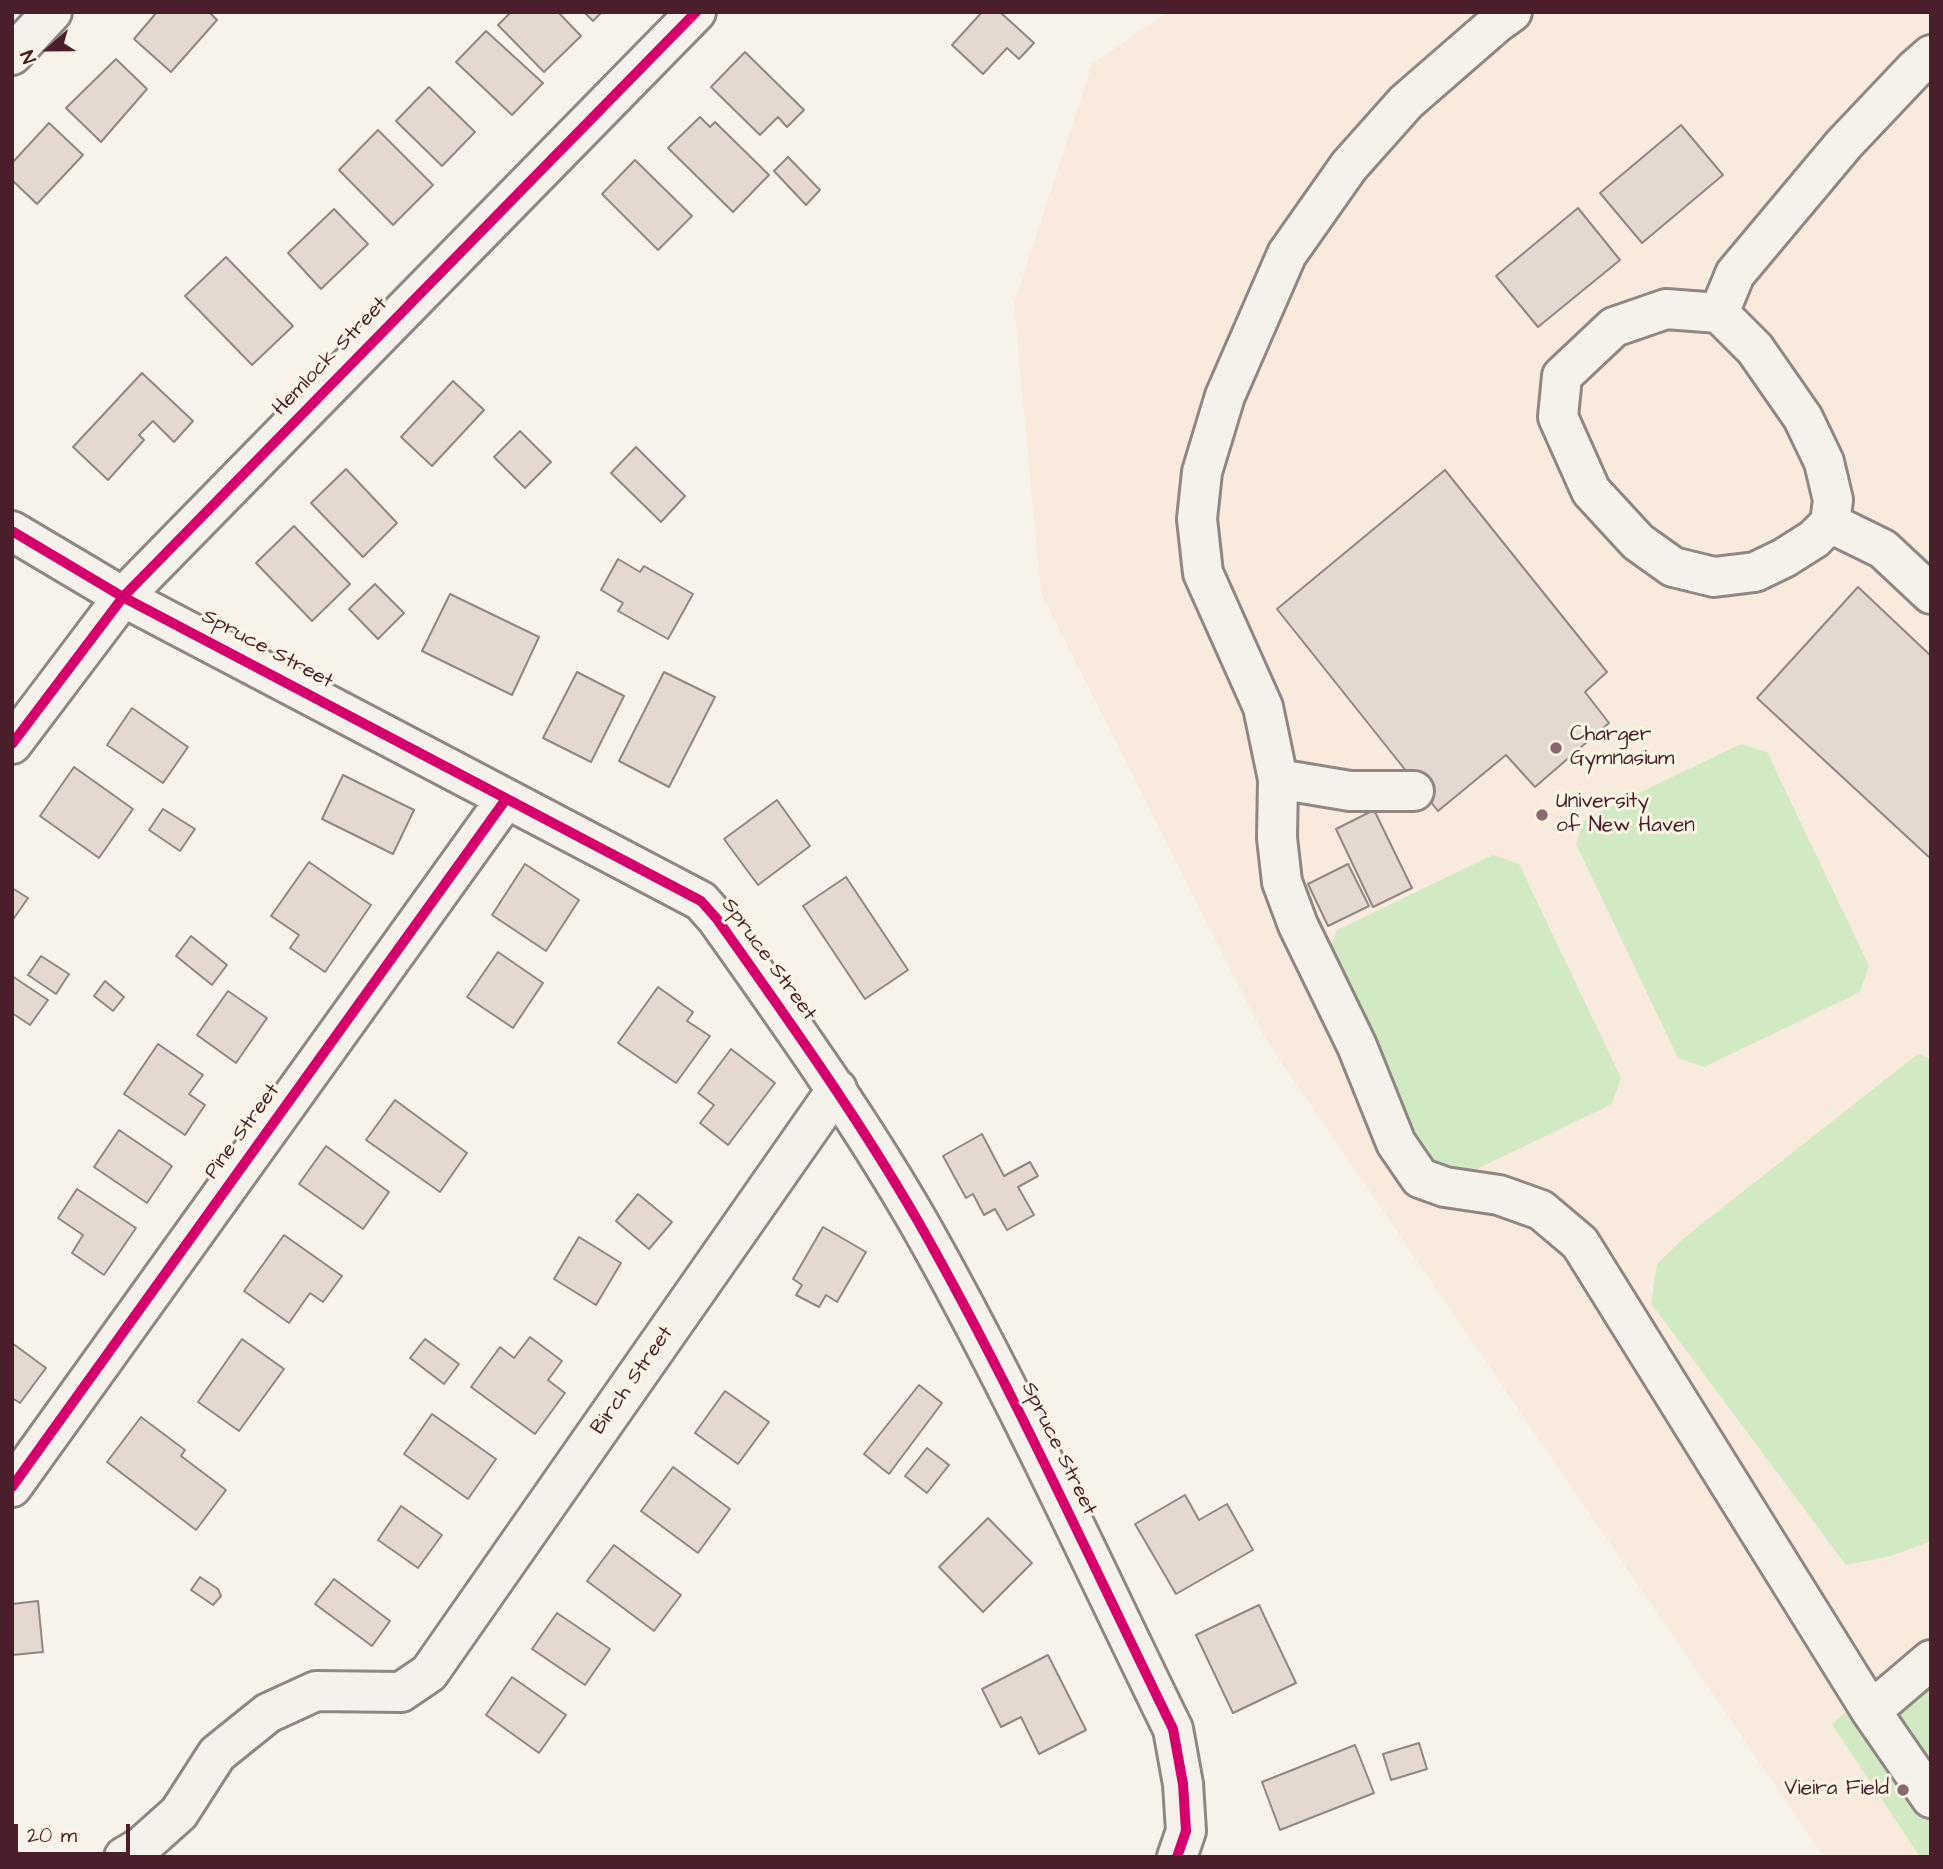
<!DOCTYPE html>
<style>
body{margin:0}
#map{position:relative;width:1943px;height:1869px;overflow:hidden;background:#f7f3ea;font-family:"Architects Daughter",sans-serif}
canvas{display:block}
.frame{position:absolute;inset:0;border:14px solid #4a1f2b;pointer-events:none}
.north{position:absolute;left:14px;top:14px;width:70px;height:70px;-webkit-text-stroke:5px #fcf5e5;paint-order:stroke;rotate:249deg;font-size:19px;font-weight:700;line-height:28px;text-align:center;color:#4a1f2b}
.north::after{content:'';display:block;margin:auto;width:24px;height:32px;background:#4a1f2b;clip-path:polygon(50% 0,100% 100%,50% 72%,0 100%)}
.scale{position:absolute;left:14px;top:1824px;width:116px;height:32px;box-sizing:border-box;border:4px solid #4a1f2b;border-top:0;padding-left:9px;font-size:21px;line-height:24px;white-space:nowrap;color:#4a1f2b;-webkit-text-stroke:5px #fcf5e5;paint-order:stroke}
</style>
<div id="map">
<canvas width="1943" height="1869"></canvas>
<div class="frame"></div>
<div class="north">N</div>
<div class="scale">20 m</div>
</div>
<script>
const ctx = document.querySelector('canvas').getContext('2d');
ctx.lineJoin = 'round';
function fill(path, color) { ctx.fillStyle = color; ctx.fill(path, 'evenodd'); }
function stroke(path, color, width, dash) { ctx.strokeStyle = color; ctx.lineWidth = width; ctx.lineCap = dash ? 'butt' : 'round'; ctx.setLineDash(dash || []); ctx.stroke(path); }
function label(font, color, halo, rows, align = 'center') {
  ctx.font = font + ' "Architects Daughter",sans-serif'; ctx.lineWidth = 6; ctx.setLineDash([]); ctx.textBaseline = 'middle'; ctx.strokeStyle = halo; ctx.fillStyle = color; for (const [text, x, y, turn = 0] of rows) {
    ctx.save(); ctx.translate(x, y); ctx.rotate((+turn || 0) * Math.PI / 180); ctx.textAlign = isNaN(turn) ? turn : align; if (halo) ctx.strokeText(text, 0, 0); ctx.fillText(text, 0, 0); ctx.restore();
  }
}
fill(new Path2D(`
 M1168,12H1931V1857H1824L1265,1038L1041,593L1014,304L1092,64Z`), '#f8eadc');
fill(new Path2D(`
 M1741,744L1767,752L1869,966L1860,992L1704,1067L1678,1058L1576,844L1585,819Z
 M1493,855L1519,864L1621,1078L1612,1104L1456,1179L1430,1170L1328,956L1337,930Z
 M1918,1054L1931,1059V1541L1891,1556L1846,1565L1651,1303L1657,1264L1684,1238Z
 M1931,1638V1857H1920L1832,1724Z`), '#d1eac3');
const building = new Path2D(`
 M157,12H209L217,20L171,72L134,39Z
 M511,12H558L581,36L544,72L498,25Z
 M584,12H602L593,21Z
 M982,12H1000L1034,43L1019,59L1007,48L983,74L952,45Z
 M486,31L543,83L512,115L456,62Z
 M745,52L804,110L787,127L778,117L760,135L711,87Z
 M116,59L147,89L101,142L66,108Z
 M429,87L475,132L442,166L396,121Z
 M700,117L710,127L715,122L769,175L733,212L668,148Z
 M49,123L83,155L37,204L12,180V163Z
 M1681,125L1723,175L1642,243L1600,193Z
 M378,130L433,185L393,225L339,170Z
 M788,157L820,190L806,205L774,171Z
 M635,160L692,216L658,250L602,194Z
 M1578,208L1620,260L1538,327L1496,276Z
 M334,209L368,244L321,289L288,253Z
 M226,257L293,326L252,365L185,296Z
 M142,373L193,421L174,442L153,421L139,435L144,440L108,480L73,447Z
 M453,381L484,410L432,466L401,437Z
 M520,431L551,462L525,488L494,457Z
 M636,447L685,496L661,522L611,473Z
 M346,469L397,523L363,557L311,503Z
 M1445,470L1607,672L1585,692L1609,723L1535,787L1506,755L1438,811L1277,609Z
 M294,526L350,584L312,621L256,563Z
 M618,559L640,572L644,566L693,594L668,639L618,611L623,603L601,590Z
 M375,584L404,613L378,639L349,609Z
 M1858,587L1931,656V859L1757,698Z
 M450,594L539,637L512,695L422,651Z
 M577,672L624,696L591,762L543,738Z
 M664,672L715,697L669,787L619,761Z
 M132,708L188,747L163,783L107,745Z
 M74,767L133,809L99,858L40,816Z
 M343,775L414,810L393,854L322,819Z
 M777,800L810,846L758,885L724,839Z
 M163,809L195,829L180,851L149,830Z
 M1374,810L1412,888L1373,907L1336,829Z
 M309,862L371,905L325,972L290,948L299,935L271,916Z
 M525,864L579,900L546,951L492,915Z
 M1348,864L1369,906L1328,926L1308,884Z
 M846,877L908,970L865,999L803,906Z
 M12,888L28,898L12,921Z
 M191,936L227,965L212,985L176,956Z
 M498,952L543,983L513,1028L467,997Z
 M41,956L69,974L56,994L28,975Z
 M12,976L48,1000L30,1025L12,1013Z
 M105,981L124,997L113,1011L94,996Z
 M658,987L693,1012L687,1021L710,1036L676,1083L618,1043Z
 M228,991L267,1018L236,1063L197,1035Z
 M158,1044L203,1075L189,1094L205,1105L185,1135L124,1094Z
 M731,1049L775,1083L728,1145L700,1123L714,1105L698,1093Z
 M395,1100L467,1153L440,1192L366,1140Z
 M119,1130L172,1166L147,1203L94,1167Z
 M982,1134L1004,1176L1030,1162L1038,1176L1018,1187L1034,1215L1007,1230L995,1209L984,1215L973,1194L966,1198L943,1156Z
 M326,1146L389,1192L363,1229L299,1184Z
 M77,1189L136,1228L104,1275L72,1253L83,1235L58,1218Z
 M638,1194L672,1222L649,1249L616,1221Z
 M823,1227L866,1252L837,1302L826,1295L819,1307L796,1295L802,1285L793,1279Z
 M284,1235L342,1276L323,1302L310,1293L289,1323L244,1291Z
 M579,1237L621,1263L596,1305L554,1279Z
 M530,1337L562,1361L548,1380L565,1393L535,1434L471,1387L500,1347L514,1358Z
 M242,1339L284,1369L239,1431L198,1402Z
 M425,1339L459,1364L444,1384L410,1358Z
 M12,1343L46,1368L20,1403L12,1398Z
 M919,1385L942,1403L889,1474L864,1454Z
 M725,1391L769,1422L738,1464L695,1433Z
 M432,1414L496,1459L468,1499L404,1454Z
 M141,1417L185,1450L181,1456L226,1490L196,1530L107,1462Z
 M927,1448L949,1465L927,1493L905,1476Z
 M673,1467L730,1509L698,1553L641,1511Z
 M1185,1495L1199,1520L1227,1504L1253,1550L1176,1594L1135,1524Z
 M401,1506L442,1535L418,1568L378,1540Z
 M988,1518L1032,1563L983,1612L939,1567Z
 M614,1545L681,1595L654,1631L587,1581Z
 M200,1577L218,1589L221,1596L213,1605L191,1590Z
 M334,1579L390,1621L372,1646L315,1604Z
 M38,1601L43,1652L12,1655V1604Z
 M1259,1605L1296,1683L1233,1713L1196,1635Z
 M557,1613L610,1649L585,1685L532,1649Z
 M1048,1655L1086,1730L1039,1754L1021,1717L1001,1727L982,1689Z
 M512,1677L566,1715L539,1753L486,1715Z
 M1419,1743L1427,1769L1391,1780L1383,1754Z
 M1355,1745L1374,1793L1280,1830L1262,1782Z`);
fill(building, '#e4d8d0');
stroke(building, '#908684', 2);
const minor = new Path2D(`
 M1512,12L1498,22L1406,102L1349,166L1287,254L1225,396L1202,472L1197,519L1203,573L1263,707L1278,779L1277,838L1282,882L1298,925L1357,1046L1396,1143L1420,1178L1445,1187L1499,1195L1541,1210L1580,1243L1871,1711L1931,1798
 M1666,309L1719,313L1755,349L1803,418L1824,462L1833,500L1830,523L1814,539L1784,558L1755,572L1714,577L1673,567L1638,542L1591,491L1558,417L1562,376L1614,327Z
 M1719,313L1735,274L1844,144L1915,69L1931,55
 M1830,523L1883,549L1931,594
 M12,531L123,597L701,901L717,919C787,1018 858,1117 919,1223C1012,1387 1090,1560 1173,1729L1183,1784L1186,1831L1177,1857
 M12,744L123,597L696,12
 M1278,779L1350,791H1414
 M12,1487L506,799
 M1871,1711L1931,1660
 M124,1857L141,1847L179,1813L217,1754L268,1713L316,1691L401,1692L429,1673L837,1089`);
const major = new Path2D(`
 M12,55L52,12`);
stroke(minor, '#908684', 44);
stroke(major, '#908684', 44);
stroke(minor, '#f5f2ec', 38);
stroke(major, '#f5f2ec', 38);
stroke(new Path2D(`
 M12,531L123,597L701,901L717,919C787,1018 858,1117 919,1223C1012,1387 1090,1560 1173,1729L1183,1784L1186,1831L1177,1857
 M12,744L123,597L696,12
 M12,1487L506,799`), '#d6006c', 10);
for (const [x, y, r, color] of [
 [1556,748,7,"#87696e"],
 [1542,815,7,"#87696e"],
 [1903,1790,7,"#87696e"]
]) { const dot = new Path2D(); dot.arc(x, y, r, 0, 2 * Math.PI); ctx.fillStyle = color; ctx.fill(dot); stroke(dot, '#fcf5e5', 2.5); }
label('21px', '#4a1f2b', '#fcf5e5', [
 ["Hemlock Street",331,357,-46],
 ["Spruce Street",267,650,28],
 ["Spruce Street",768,960,54],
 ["Pine Street",243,1132,-54],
 ["Birch Street",633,1381,-55],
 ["Spruce Street",1058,1449,64]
]);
label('21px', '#4a1f2b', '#fcf5e5', [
 ["Charger",1570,736],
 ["Gymnasium",1570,760],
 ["University",1556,803],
 ["of New Haven",1556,827],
 ["Vieira Field",1889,1790,"right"]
], 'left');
</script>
